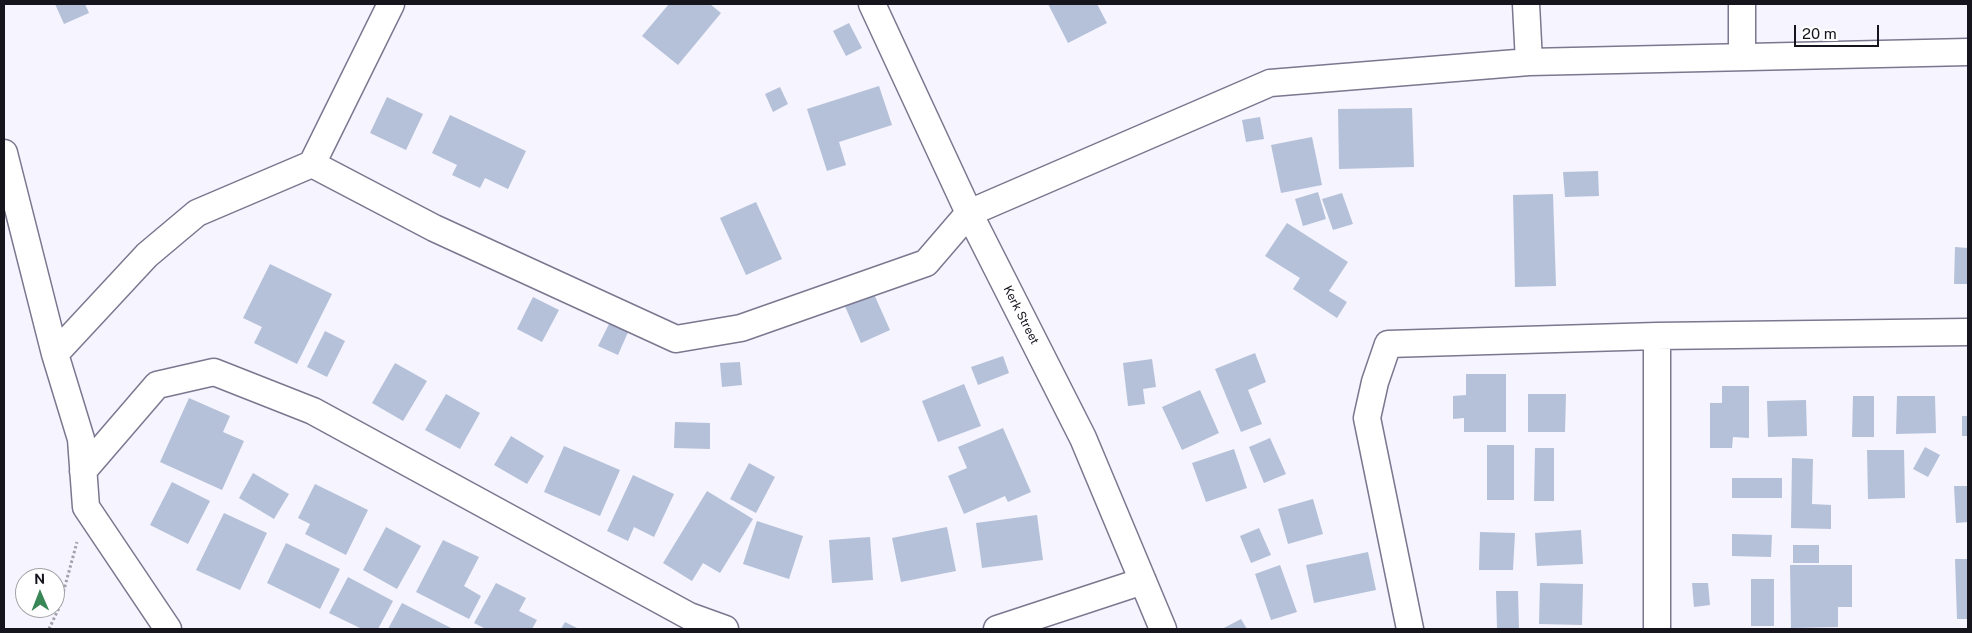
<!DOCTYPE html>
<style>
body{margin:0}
#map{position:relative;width:1972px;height:633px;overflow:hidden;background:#f5f4ff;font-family:"Public Sans",sans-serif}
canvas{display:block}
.frame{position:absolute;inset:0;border:5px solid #16151e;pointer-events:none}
.north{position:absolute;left:15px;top:568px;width:50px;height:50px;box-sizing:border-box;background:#fff;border:1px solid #a2a1a5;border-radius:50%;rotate:359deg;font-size:14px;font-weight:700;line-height:20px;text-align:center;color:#16151e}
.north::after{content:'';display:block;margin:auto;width:18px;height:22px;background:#398757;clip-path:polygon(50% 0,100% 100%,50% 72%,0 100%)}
.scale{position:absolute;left:1794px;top:25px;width:85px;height:22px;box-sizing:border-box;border:2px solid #16151e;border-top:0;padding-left:6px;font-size:15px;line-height:18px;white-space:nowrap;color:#16151e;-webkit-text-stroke:4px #fff;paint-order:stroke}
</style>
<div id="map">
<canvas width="1972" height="633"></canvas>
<div class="frame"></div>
<div class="north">N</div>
<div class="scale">20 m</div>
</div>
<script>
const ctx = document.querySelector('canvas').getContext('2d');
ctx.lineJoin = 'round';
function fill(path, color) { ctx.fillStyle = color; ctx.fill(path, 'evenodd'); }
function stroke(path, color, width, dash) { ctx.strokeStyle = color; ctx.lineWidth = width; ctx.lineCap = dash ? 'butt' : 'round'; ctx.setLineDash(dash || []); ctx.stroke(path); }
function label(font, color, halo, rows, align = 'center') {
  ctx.font = font + ' "Public Sans",sans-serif'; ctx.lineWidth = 4.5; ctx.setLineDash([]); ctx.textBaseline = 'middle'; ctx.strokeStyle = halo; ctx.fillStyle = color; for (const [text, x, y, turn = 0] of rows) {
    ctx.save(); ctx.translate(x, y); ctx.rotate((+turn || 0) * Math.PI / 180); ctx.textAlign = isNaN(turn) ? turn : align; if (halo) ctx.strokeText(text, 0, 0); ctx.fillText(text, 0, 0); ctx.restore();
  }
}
fill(new Path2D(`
 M55,4H85L89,13L64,24Z
 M669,4H710L721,13L678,65L642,36Z
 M1048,4H1097L1107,23L1068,43Z
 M849,23L862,48L846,56L833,31Z
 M879,86L892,125L839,142L846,165L827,171L807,109Z
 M780,87L788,104L773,112L765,94Z
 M387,97L423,114L406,150L370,133Z
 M1412,108L1414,167L1339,169L1338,109Z
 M450,115L526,151L508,189L485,178L480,188L452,175L457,165L432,153Z
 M1260,117L1264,139L1246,142L1242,120Z
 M1312,137L1322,185L1281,193L1271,145Z
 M1598,171L1599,196L1565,197L1563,172Z
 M1318,192L1326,219L1303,226L1295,199Z
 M1342,193L1353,224L1333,230L1322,199Z
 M1553,194L1556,286L1515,287L1513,195Z
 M756,202L782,259L746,275L720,218Z
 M1287,223L1348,262L1329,291L1347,302L1337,318L1293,289L1300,278L1265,256Z
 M1955,247L1968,248V284H1954Z
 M270,264L332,294L297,364L254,343L262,327L243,318Z
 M873,292L890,330L861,343L844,304Z
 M533,297L559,310L542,342L517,329Z
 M610,322L629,330L618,355L598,346Z
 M325,331L345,341L327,377L307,367Z
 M1255,353L1266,382L1248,390L1262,424L1241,432L1215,369Z
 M1003,356L1009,373L978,385L971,367Z
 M1152,359L1156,387L1143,389L1145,404L1128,406L1123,363Z
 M740,362L742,385L722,387L720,363Z
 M395,363L427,381L403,421L372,403Z
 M1466,374H1506V432H1464V418L1453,419V396L1466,395Z
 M964,384L981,426L938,442L922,401Z
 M1722,386H1749V438L1733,437L1732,448H1710V403H1722Z
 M1200,390L1219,433L1182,450L1162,407Z
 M446,394L480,413L460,449L425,430Z
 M1528,394H1566L1565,432H1528Z
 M1853,396H1874V437H1852Z
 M1897,396H1935L1936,433L1896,434Z
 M189,398L230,416L223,432L244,441L222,490L160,462Z
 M1806,400L1807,436L1768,437L1767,401Z
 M1962,416H1968V436H1962Z
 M675,422L710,423V449L674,448Z
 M1003,428L1031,492L1008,502L1005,496L964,514L948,476L967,468L958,447Z
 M511,436L544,456L527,484L494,465Z
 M1270,438L1286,474L1264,483L1249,447Z
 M1487,445H1514V500H1487Z
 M564,446L620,470L600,516L544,492Z
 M1925,447L1940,455L1928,477L1913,469Z
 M1535,448H1554V501H1534Z
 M1234,449L1247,488L1206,502L1192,463Z
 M1867,450H1904L1905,498L1868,499Z
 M1792,458L1813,459L1812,504L1831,505V529L1791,528Z
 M749,463L775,477L756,513L730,499Z
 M253,473L289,494L274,519L239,498Z
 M633,475L674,494L654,537L634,527L628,541L607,531Z
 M1732,478H1782V498H1732Z
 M172,482L210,501L188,544L150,525Z
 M315,484L368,510L346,555L305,534L310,524L298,518Z
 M1954,486H1968V522L1956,523Z
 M707,491L753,519L720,573L703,563L692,581L663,563Z
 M1313,499L1323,534L1288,544L1278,509Z
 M224,513L267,533L240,590L196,570Z
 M1037,515L1043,560L982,568L976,523Z
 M757,521L803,536L789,579L743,564Z
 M386,527L421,546L397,589L363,570Z
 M947,527L956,571L901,582L892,538Z
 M1259,528L1271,555L1251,563L1240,536Z
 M1581,530L1583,564L1537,566L1535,533Z
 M1480,532L1515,533L1513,570H1479Z
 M1732,534L1772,535L1771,557L1732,556Z
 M870,537L873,580L832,583L829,540Z
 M443,540L479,557L464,586L481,596L469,619L416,592Z
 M286,543L340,569L320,609L267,583Z
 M1793,545H1819V563H1793Z
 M1368,552L1376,590L1314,603L1306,565Z
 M1955,559H1968V619H1957Z
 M1280,565L1297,612L1271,620L1255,574Z
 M1790,565H1852V607H1838V627L1791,628Z
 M348,577L393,601L378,629H362L329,613Z
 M1751,579H1774V626H1751Z
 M496,583L526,598L519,611L537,620L532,629H486L474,623Z
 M1540,583L1583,584L1582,625L1539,624Z
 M1692,583H1708L1710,605L1694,607Z
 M1496,591H1518L1519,629H1497Z
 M402,603L453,629H388Z
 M1241,619L1247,629H1222Z
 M565,622L579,629H561Z`), '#b5c1d9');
const street = new Path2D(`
 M872,4L969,213L1083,438L1163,629
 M1526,4L1529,62
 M1742,4V57
 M4,153L55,354L81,439L86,507L168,629
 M312,164L391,4
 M55,354L147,255L197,213L312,164L434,228L676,339L741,328L926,263L969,213L1270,83L1529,62L1968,52
 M83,471L157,385L214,372L313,411L689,616L725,629
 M997,629L1143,581
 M1410,629L1367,418L1375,382L1388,344L1657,336
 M1657,629V336L1968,332`);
stroke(street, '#7a778f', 29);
stroke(new Path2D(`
 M49,629L59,608L77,542`), '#a2a1ac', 3, [2.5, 2.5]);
stroke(street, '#fff', 26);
label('12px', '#16151e', '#fff', [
 ["Kerk Street",1021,315,63]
]);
</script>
